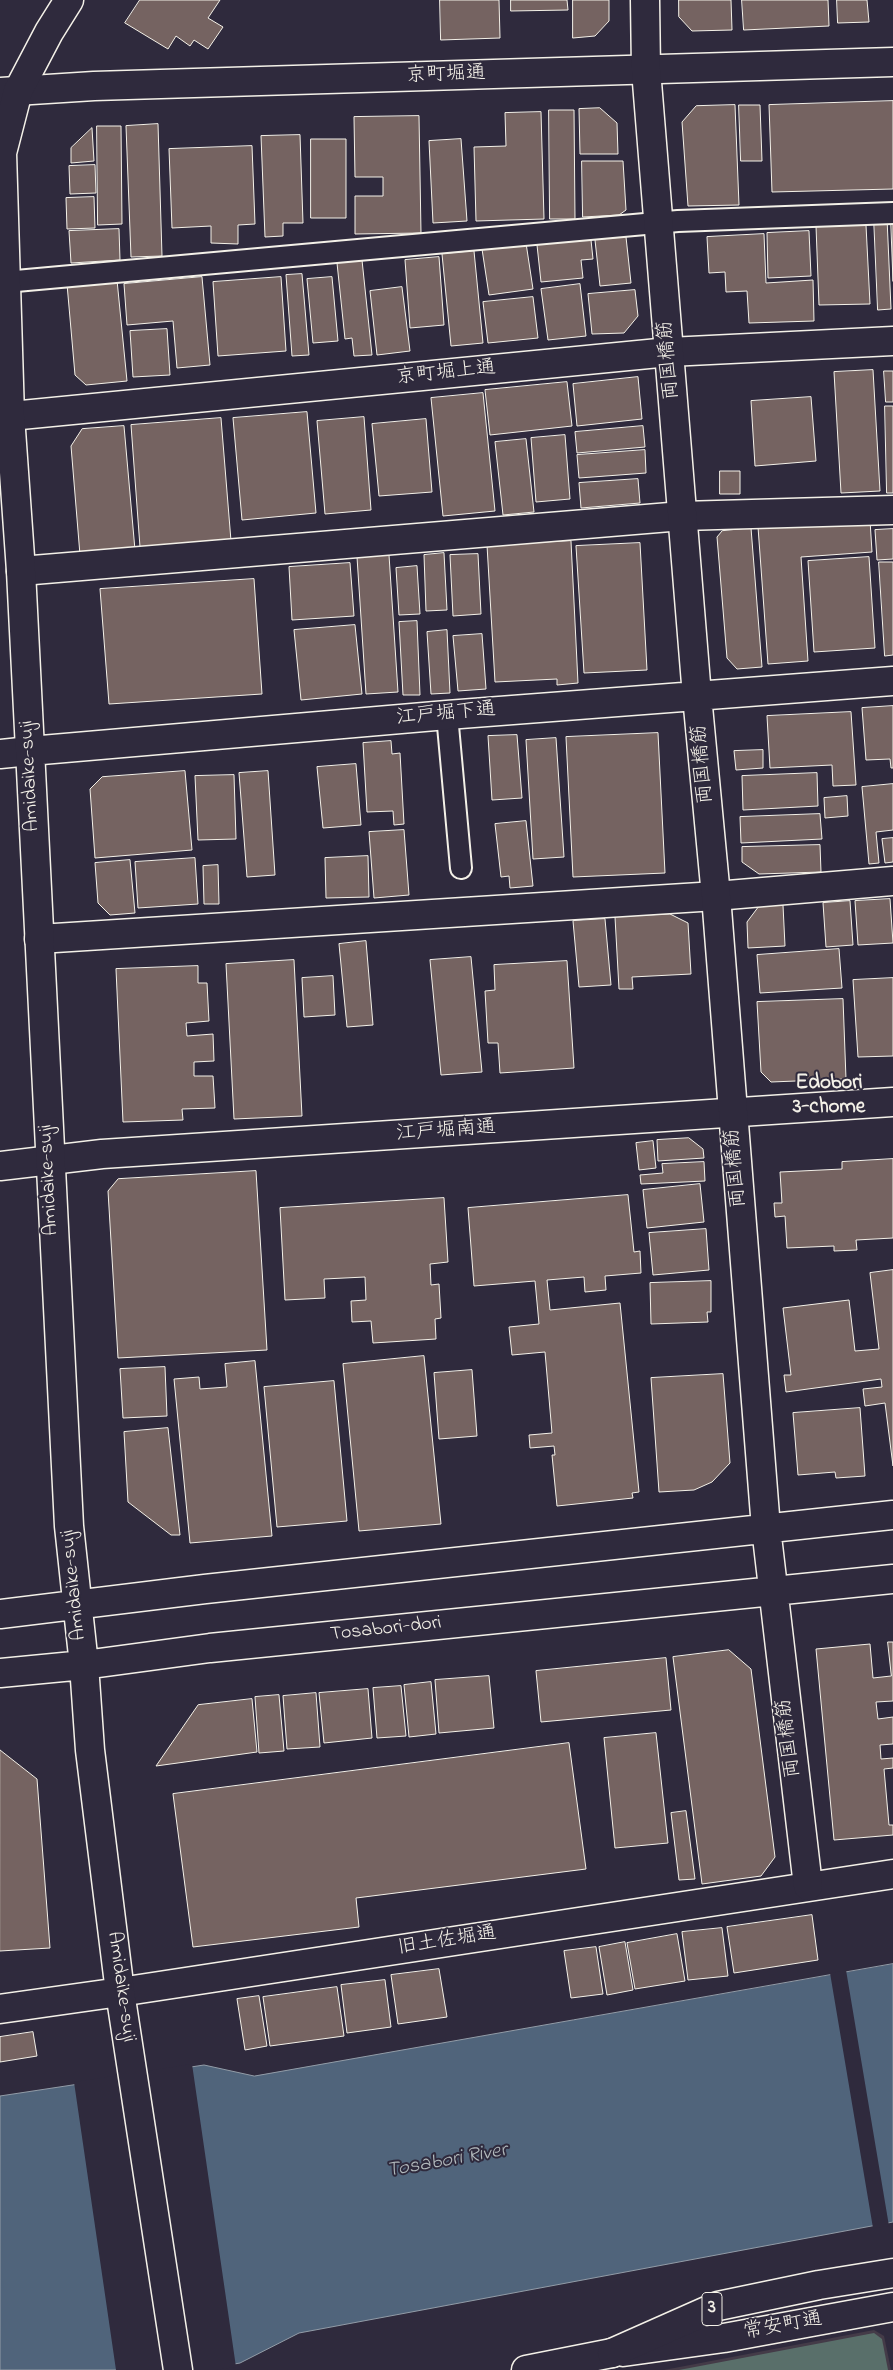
<!DOCTYPE html>
<meta charset="utf-8">
<style>
body{margin:0}
canvas{display:block;background:#2f2a3d}
</style>
<canvas width="893" height="2370"></canvas>
<script>
const ctx = document.querySelector('canvas').getContext('2d');
ctx.lineJoin = 'round';
function fill(path, color) { ctx.fillStyle = color; ctx.fill(path, 'evenodd'); }
function stroke(path, color, width, dash) { ctx.strokeStyle = color; ctx.lineWidth = width; ctx.lineCap = dash ? 'butt' : 'round'; ctx.setLineDash(dash || []); ctx.stroke(path); }
function label(font, color, halo, rows, align = 'center') {
  ctx.font = font + ' "Indie Flower","Klee One",sans-serif'; ctx.lineWidth = 4; ctx.setLineDash([]); ctx.textBaseline = 'middle'; ctx.strokeStyle = halo; ctx.fillStyle = color; for (const [text, x, y, turn = 0] of rows) {
    ctx.save(); ctx.translate(x, y); ctx.rotate((+turn || 0) * Math.PI / 180); ctx.textAlign = isNaN(turn) ? turn : align; if (halo) ctx.strokeText(text, 0, 0); ctx.fillText(text, 0, 0); ctx.restore();
  }
}
fill(new Path2D(`
 M874,2330L884,2336L891,2370H664Z`), '#443b48');
fill(new Path2D(`
 M874,2333L882,2339L888,2370H679Z`), '#596f6a');
const water = new Path2D(`
 M893,1964V2222L299,2333L240,2363L200,2370H0V2096L204,2065L254,2076Z`);
fill(water, '#50647b');
stroke(water, '#929ca7', 1);
fill(new Path2D(`
 M846,1970L889,2226L873,2228L830,1973Z
 M192,2064L236,2367L216,2370H116L74,2082Z`), '#2f2a3d');
const building = new Path2D(`
 M140,0H220L208,18L223,27L208,49L194,40L190,46L176,36L168,49L125,23Z
 M440,0H499L500,38L441,40Z
 M511,0H567L568,10L511,11Z
 M573,0H609V21L595,36L573,38Z
 M679,0H731L732,30L692,31L679,17Z
 M742,0H828L829,26L744,30Z
 M837,0H867L869,22L838,23Z
 M893,101V189L772,192L769,105Z
 M735,105L739,205L688,206L682,122L696,106Z
 M739,105H760L762,161H741Z
 M600,108L617,123L618,154H580L579,109Z
 M549,110H574L575,219H550Z
 M541,112L544,219L476,221L474,147L506,146L505,113Z
 M419,116L421,233L355,234V196H383V177H355L354,117Z
 M158,124L162,256L131,257L126,126Z
 M97,126H121L122,224L98,225Z
 M92,128L94,161L71,163V148Z
 M300,135L303,223H283V236L265,237L261,136Z
 M311,139H346V218H311Z
 M461,139L467,221L433,223L429,141Z
 M252,146L255,224L238,225V244L211,243V226L172,228L169,149Z
 M582,161H623L626,210L619,215L583,217Z
 M95,165L96,193L70,194L69,166Z
 M94,197L95,228L67,229L66,198Z
 M874,218H887L891,309L878,310Z
 M891,219H893V281Z
 M866,225L870,304L819,305L816,226Z
 M119,229L120,260L71,263L69,231Z
 M809,231L811,276L768,278L767,233Z
 M764,234L766,283L813,280L814,321L749,323L747,291L726,292L725,272L709,273L707,237Z
 M626,237L631,283L600,286L595,240Z
 M591,240L593,259L581,260L583,278L541,282L537,245Z
 M526,243L533,289L489,295L482,249Z
 M474,251L483,343L451,346L442,254Z
 M439,257L444,325L410,328L405,260Z
 M362,260L372,355L354,356L352,338L345,339L337,263Z
 M302,274L309,355L292,356L286,275Z
 M202,277L210,365L177,368L173,321L127,325L124,284Z
 M281,277L286,351L218,356L213,282Z
 M332,277L338,341L313,343L307,279Z
 M117,280L127,381L86,385L75,375L67,284Z
 M580,284L586,336L548,340L541,289Z
 M402,287L410,351L377,355L370,291Z
 M635,290L638,316L624,333L592,334L588,294Z
 M533,297L538,338L488,343L483,302Z
 M167,329L170,375L133,377L130,331Z
 M873,370L880,491L841,493L834,372Z
 M884,371H893V402H886Z
 M638,377L642,419L577,426L573,384Z
 M567,382L572,426L490,435L485,390Z
 M483,393L495,511L443,516L431,398Z
 M811,397L816,461L755,466L751,401Z
 M885,406H893V493H887Z
 M307,412L316,513L242,520L233,418Z
 M364,417L371,510L325,514L317,421Z
 M221,418L231,541L140,547L131,425Z
 M426,419L432,492L379,496L372,424Z
 M124,426L135,550L80,555L71,446L82,429Z
 M643,426L645,447L577,453L575,432Z
 M565,435L570,499L536,502L531,438Z
 M526,439L534,512L503,515L495,442Z
 M645,450L646,473L579,478L577,455Z
 M720,471H740V494H720Z
 M638,479L640,503L581,508L579,483Z
 M870,520L872,552L801,557L808,661L768,664L758,527Z
 M751,528L762,667L737,669L727,658L717,537L722,531Z
 M893,529V559L877,560L875,530Z
 M571,541L578,683L557,685V679L495,682L487,545Z
 M640,543L647,670L584,673L576,546Z
 M444,553L447,610L426,611L424,555Z
 M478,554L481,614L453,616L450,555Z
 M389,555L398,692L366,694L357,557Z
 M869,557L875,648L814,652L808,561Z
 M879,562H893V655L885,656Z
 M350,563L354,616L292,620L289,567Z
 M417,566L420,614L399,615L396,568Z
 M254,579L262,694L109,704L100,589Z
 M417,621L420,695H403L399,622Z
 M355,625L362,694L301,700L294,630Z
 M447,630L450,693L431,694L427,632Z
 M482,634L486,689L458,691L453,636Z
 M893,706V768H891L890,759L866,760L862,708Z
 M851,712L856,785L833,786L832,765L770,768L767,716Z
 M658,733L665,873L573,877L566,737Z
 M517,735L522,798L492,800L488,736Z
 M556,738L564,857L533,859L526,740Z
 M391,741L392,754L400,753L404,824L394,825L393,811L367,812L363,743Z
 M763,750V768L736,770L734,751Z
 M356,764L361,825L323,828L317,767Z
 M185,771L192,850L95,858L90,789L102,777Z
 M268,771L275,875L247,877L239,773Z
 M817,773L818,806L743,810L742,776Z
 M234,775L236,839L198,840L195,776Z
 M893,784V830L876,832L879,863L869,864L862,787Z
 M847,796L848,816L825,818L824,798Z
 M820,814L822,839L741,843L740,817Z
 M526,821L533,886L510,888L509,876L501,877L495,824Z
 M404,830L409,895L374,898L369,832Z
 M893,838V862L885,863L882,839Z
 M820,845L821,872L759,874L742,862V847Z
 M368,856L369,897L326,898L325,858Z
 M195,858L198,904L138,908L135,862Z
 M130,860L135,913L110,915L98,903L95,863Z
 M218,865L219,904H204L203,866Z
 M890,899L893,943L858,945L855,901Z
 M850,901L853,945L826,947L823,903Z
 M783,905L785,946L748,948L747,922L759,906Z
 M670,914L688,923L691,974L632,977L633,989H619L615,917Z
 M605,919L611,985L579,987L573,921Z
 M366,941L373,1025L347,1027L339,944Z
 M839,949L842,988L760,993L757,955Z
 M471,957L482,1072L441,1075L430,960Z
 M294,960L302,1116L234,1119L226,964Z
 M567,961L574,1068L500,1073L498,1043H488L485,991L495,990L494,965Z
 M198,966V983H207L209,1021L186,1023L187,1036L213,1034L214,1061L194,1062V1076H213L215,1108L182,1109L183,1120L123,1122L116,969Z
 M333,976L335,1015L304,1017L302,978Z
 M893,978V1056L858,1057L853,980Z
 M843,999L846,1079L771,1082L761,1072L757,1002Z
 M689,1138L703,1149L704,1158L658,1161L657,1140Z
 M653,1141L656,1168L639,1170L636,1143Z
 M893,1159V1238L856,1240L857,1250L834,1251V1246L787,1248L785,1216L775,1217L774,1203H782L780,1172L842,1169V1162Z
 M704,1162L705,1181L641,1184L640,1175L663,1173L662,1164Z
 M256,1171L267,1350L118,1358L108,1191L118,1179Z
 M700,1184L704,1222L647,1228L643,1190Z
 M628,1195L634,1252L640,1251L641,1273L605,1276L606,1290L585,1292L584,1277L547,1280L550,1310L620,1303L639,1492L632,1493L633,1498L557,1506L552,1455H555L554,1446L530,1448L529,1435L552,1433L545,1352L512,1355L509,1327L539,1324L535,1281L474,1286L468,1208Z
 M444,1198L448,1262L430,1264L431,1285L439,1284L441,1318L435,1319L436,1339L373,1343L371,1321L352,1322L351,1301L366,1300L365,1277L324,1279L325,1298L285,1300L280,1208Z
 M706,1229L709,1270L653,1275L649,1233Z
 M893,1270V1466L885,1403L865,1406L863,1389L882,1387L881,1379L786,1392L784,1375H791L783,1308L849,1300L855,1351L879,1349L870,1273Z
 M711,1281V1312H707L708,1322L651,1324L650,1283Z
 M424,1356L441,1524L359,1531L343,1364Z
 M255,1361L272,1536L190,1543L174,1379L199,1377L200,1389L227,1387L225,1364Z
 M165,1367L167,1416L123,1418L120,1369Z
 M472,1370L477,1436L439,1439L434,1373Z
 M723,1374L730,1463L712,1482L694,1490L659,1492L651,1378Z
 M334,1381L347,1521L277,1527L264,1387Z
 M860,1408L865,1476L836,1478L835,1472L798,1475L793,1413Z
 M168,1428L180,1535H171L128,1502L124,1432Z
 M888,1642H893V1701L876,1702L878,1719L893,1717V1744L880,1745L881,1759L893,1758V1768L884,1769L889,1825H893V1835L834,1840L816,1649L870,1644L873,1678L891,1676Z
 M729,1650L751,1669L775,1857L761,1876L702,1884L673,1657Z
 M666,1658L671,1710L541,1722L536,1671Z
 M489,1676L494,1728L439,1733L435,1680Z
 M431,1682L436,1734L409,1737L404,1685Z
 M401,1686L406,1736L377,1738L373,1688Z
 M368,1689L372,1738L324,1743L319,1693Z
 M316,1693L320,1747L287,1749L283,1696Z
 M279,1695L284,1751L259,1753L255,1697Z
 M252,1699L257,1752L156,1766L198,1705Z
 M656,1733L668,1843L615,1848L604,1738Z
 M569,1743L586,1869L356,1898L359,1927L193,1947L173,1794Z
 M0,1750L37,1779L50,1948L0,1951Z
 M686,1811L695,1879L679,1880L671,1813Z
 M812,1915L818,1960L734,1973L727,1927Z
 M722,1928L728,1976L688,1980L682,1932Z
 M677,1934L685,1981L635,1989L627,1943Z
 M625,1942L633,1990L607,1995L599,1947Z
 M596,1947L603,1994L571,1998L564,1951Z
 M439,1969L447,2017L398,2024L391,1975Z
 M385,1980L391,2027L347,2033L341,1985Z
 M337,1987L344,2036L270,2046L263,1997Z
 M259,1996L267,2046L245,2050L237,1999Z
 M33,2032L37,2056L0,2062V2037Z`);
fill(building, '#756361');
stroke(building, '#f4f1e8', 1);
const service = new Path2D(`
 M5,282L678,221L893,213
 M447,715L461,868`);
const minor = new Path2D(`
 M0,92L94,86L893,62
 M0,417L669,352L893,341
 M21,571L682,516L893,510
 M0,754L30,751
 M39,939L716,896L893,881
 M0,1166L102,1154L893,1102
 M120,1992L893,1874
 M623,2352L724,2338L893,2307`);
const tertiary = new Path2D(`
 M69,0L49,32L18,91L2,153L10,416L21,571L69,1526L84,1665L90,1750L120,1992L178,2370
 M645,0L646,70L697,696L716,896L766,1528L808,1886
 M30,751L447,715L893,681
 M0,1614L205,1589L893,1515
 M0,1673L84,1665L210,1648L893,1579
 M0,2009L120,1992
 M526,2370L612,2353`);
const motorway = new Path2D(`
 M612,2353L718,2306L819,2285L893,2273`);
stroke(service, '#f4f1e8', 24);
stroke(minor, '#f4f1e8', 31);
stroke(tertiary, '#f4f1e8', 31);
stroke(motorway, '#f4f1e8', 31);
stroke(service, '#2f2a3d', 20);
stroke(minor, '#2f2a3d', 28);
stroke(tertiary, '#2f2a3d', 28);
stroke(motorway, '#2f2a3d', 28);
for (const [x, y, w] of [
 [712,2309,20]
]) { const box = new Path2D(); box.roundRect(x - w / 2, y - 16.5, w, 33, 4); ctx.fillStyle = '#2f2a3d'; ctx.fill(box); stroke(box, '#f4f1e8', 1); }
label('bold 19px', '#f4f1e8', null, [
 ["3",712,2309]
]);
label('20px', '#f4f1e8', '#2f2a3d', [
 ["京町堀通",446,76,-2],
 ["両国橋筋",670,360,-95],
 ["京町堀上通",446,374,-6],
 ["江戸堀下通",446,715,-5],
 ["両国橋筋",704,764,-95],
 ["Amidaike-suji",31,776,-93],
 ["江戸堀南通",446,1132,-4],
 ["両国橋筋",737,1168,-95],
 ["Amidaike-suji",50,1180,-93],
 ["Amidaike-suji",75,1585,-96],
 ["Tosabori-dori",386,1630,-6],
 ["両国橋筋",790,1738,-97],
 ["旧土佐堀通",447,1942,-9],
 ["Amidaike-suji",120,1987,82],
 ["常安町通",783,2327,-10]
]);
label('bold 21px', '#f4f1e8', '#2f2a3d', [
 ["Edobori",829,1085],
 ["3-chome",829,1109]
]);
label('italic 21px', '#b2b9bc', '#2f2a3d', [
 ["Tosabori River",447,2162,-10]
]);
</script>
